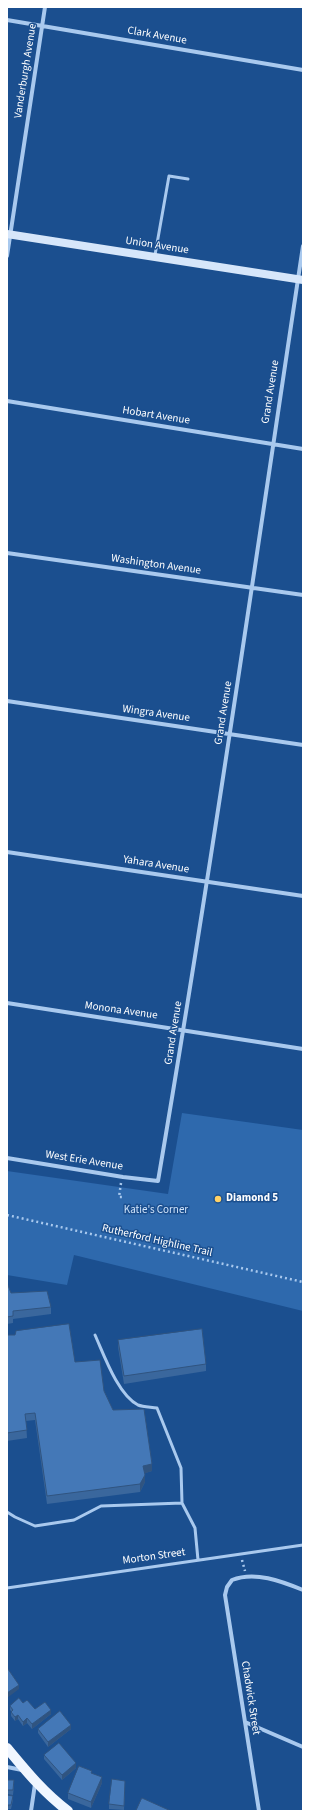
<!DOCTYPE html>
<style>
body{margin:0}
#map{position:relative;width:310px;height:1818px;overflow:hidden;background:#1b4f8f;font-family:"Source Sans 3",sans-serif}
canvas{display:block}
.frame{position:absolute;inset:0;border:8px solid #fff;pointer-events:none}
</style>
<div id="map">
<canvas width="310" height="1818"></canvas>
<div class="frame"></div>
</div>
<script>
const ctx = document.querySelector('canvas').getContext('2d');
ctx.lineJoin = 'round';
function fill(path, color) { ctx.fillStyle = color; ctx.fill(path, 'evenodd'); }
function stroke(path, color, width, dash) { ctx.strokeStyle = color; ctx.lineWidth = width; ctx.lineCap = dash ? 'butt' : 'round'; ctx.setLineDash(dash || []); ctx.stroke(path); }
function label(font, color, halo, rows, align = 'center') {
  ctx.font = font + ' "Source Sans 3",sans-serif'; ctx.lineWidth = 3; ctx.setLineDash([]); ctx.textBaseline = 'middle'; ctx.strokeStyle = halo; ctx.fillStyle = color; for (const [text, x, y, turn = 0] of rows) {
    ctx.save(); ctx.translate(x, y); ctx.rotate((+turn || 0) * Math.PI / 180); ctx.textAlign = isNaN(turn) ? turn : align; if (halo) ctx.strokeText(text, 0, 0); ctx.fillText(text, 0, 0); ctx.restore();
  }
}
fill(new Path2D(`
 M182,1113L303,1130V1311L74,1255L67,1285L7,1275V1171L168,1194Z`), '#2e69ad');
stroke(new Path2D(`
 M121,1183L119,1197H124
 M7,1215L303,1282
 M242,1560L245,1571`), '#a9c9ee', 2.5, [2, 3]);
stroke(new Path2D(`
 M155,255L169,176L188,179
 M95,1335C104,1355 118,1395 138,1405C143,1407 151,1407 157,1408L181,1468L182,1503
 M7,1512L15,1517L35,1526L74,1520L101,1506L182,1503L195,1528L198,1560
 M7,1588L303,1545`), '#a9c9ee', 3);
stroke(new Path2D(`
 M7,20L303,70
 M7,256L45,7
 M7,401L303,449
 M7,553L303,595
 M7,701L303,745
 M7,852L303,896
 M7,1003L303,1049
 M7,1158L123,1177L158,1181C211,870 256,558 303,246
 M245,1722L303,1747
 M7,1767L22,1770
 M31,1811L35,1784
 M259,1811L225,1595L227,1587L232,1580C255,1571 281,1581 303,1590`), '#a9c9ee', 4);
stroke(new Path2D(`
 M7,234L303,280`), '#d6e6fa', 8);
stroke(new Path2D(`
 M7,1748C26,1771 44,1793 68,1811`), '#f0f6ff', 10);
fill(new Path2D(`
 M7,1283L11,1293L51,1307V1314L13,1319V1323L7,1324Z
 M7,1333V1335L75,1362L104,1391L113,1410L152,1471L145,1473V1482L140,1492L47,1504L35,1420L26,1421L27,1438L7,1441Z
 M118,1340L206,1364V1371L124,1384L118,1347Z
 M23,1703L35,1709L51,1714L32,1729L27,1723L23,1726L18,1719L15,1721L11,1716V1711L10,1710V1706Z
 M38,1729H71L48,1747L38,1733Z
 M44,1755L76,1768L62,1780L44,1759Z
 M92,1773L102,1783L91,1808L68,1799V1793Z
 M7,1780L14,1785L13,1795L7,1794Z
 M125,1785L124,1810L109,1809V1804Z
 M7,1795L13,1800L11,1809H8V1811H7Z`), '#3a679d');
fill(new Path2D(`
 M152,1464V1471L143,1474V1466Z
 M145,1475V1482L140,1492V1484Z
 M19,1685V1689L7,1698V1693Z
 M51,1710V1714L32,1729V1724Z
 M18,1715V1719L15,1721V1717Z
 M27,1718V1723L23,1726V1722Z
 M71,1725V1729L48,1747V1742Z
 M76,1763V1768L62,1780V1775Z
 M102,1777V1783L91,1808V1802Z`), '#305480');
const building = new Path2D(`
 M7,1283L11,1293L47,1291L51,1307L13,1311V1316L7,1317Z
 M69,1324L75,1362L100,1360L104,1391L113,1410L144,1409L152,1464L143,1466L145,1475L140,1484L47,1496L35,1413L25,1414L27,1430L7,1433V1333V1335H15L16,1331Z
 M202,1329L206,1364L124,1376L118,1340Z
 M8,1669L19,1685L7,1693V1670Z
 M19,1698L23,1703L27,1700L35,1709L45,1702L51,1710L32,1724L27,1718L23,1722L18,1715L15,1717L11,1712L13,1710L10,1706Z
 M60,1711L71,1725L48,1742L38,1729Z
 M59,1743L76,1763L62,1775L44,1755Z
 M79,1766L92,1771L91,1773L102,1777L91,1802L68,1793Z
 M112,1779L125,1781L124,1806L109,1804Z
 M7,1780H14L13,1790H7Z
 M7,1795L13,1796L11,1805H8L7,1811Z
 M142,1798L171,1811H136Z`);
fill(building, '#4478b7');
stroke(building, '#305480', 1);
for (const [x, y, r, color] of [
 [218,1199,4,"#ffd166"]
]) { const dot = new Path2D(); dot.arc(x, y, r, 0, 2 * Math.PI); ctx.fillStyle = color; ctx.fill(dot); stroke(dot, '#1b4f8f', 1.5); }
label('11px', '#fff', '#1b4f8f', [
 ["Clark Avenue",157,36,10],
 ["Vanderburgh Avenue",26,71,-81],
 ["Union Avenue",157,246,9],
 ["Grand Avenue",271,392,-81],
 ["Hobart Avenue",156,416,9],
 ["Washington Avenue",156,565,8],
 ["Grand Avenue",224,713,-81],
 ["Wingra Avenue",156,714,8],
 ["Yahara Avenue",156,865,9],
 ["Monona Avenue",121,1011,8],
 ["Grand Avenue",174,1033,-81],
 ["West Erie Avenue",84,1161,9],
 ["Rutherford Highline Trail",157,1241,13],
 ["Morton Street",154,1557,-8],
 ["Chadwick Street",250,1698,81]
]);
label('bold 11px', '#fff', '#1b4f8f', [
 ["Diamond 5",226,1199]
], 'left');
label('11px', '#cfe3fa', '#1b4f8f', [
 ["Katie's Corner",156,1211]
]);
</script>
